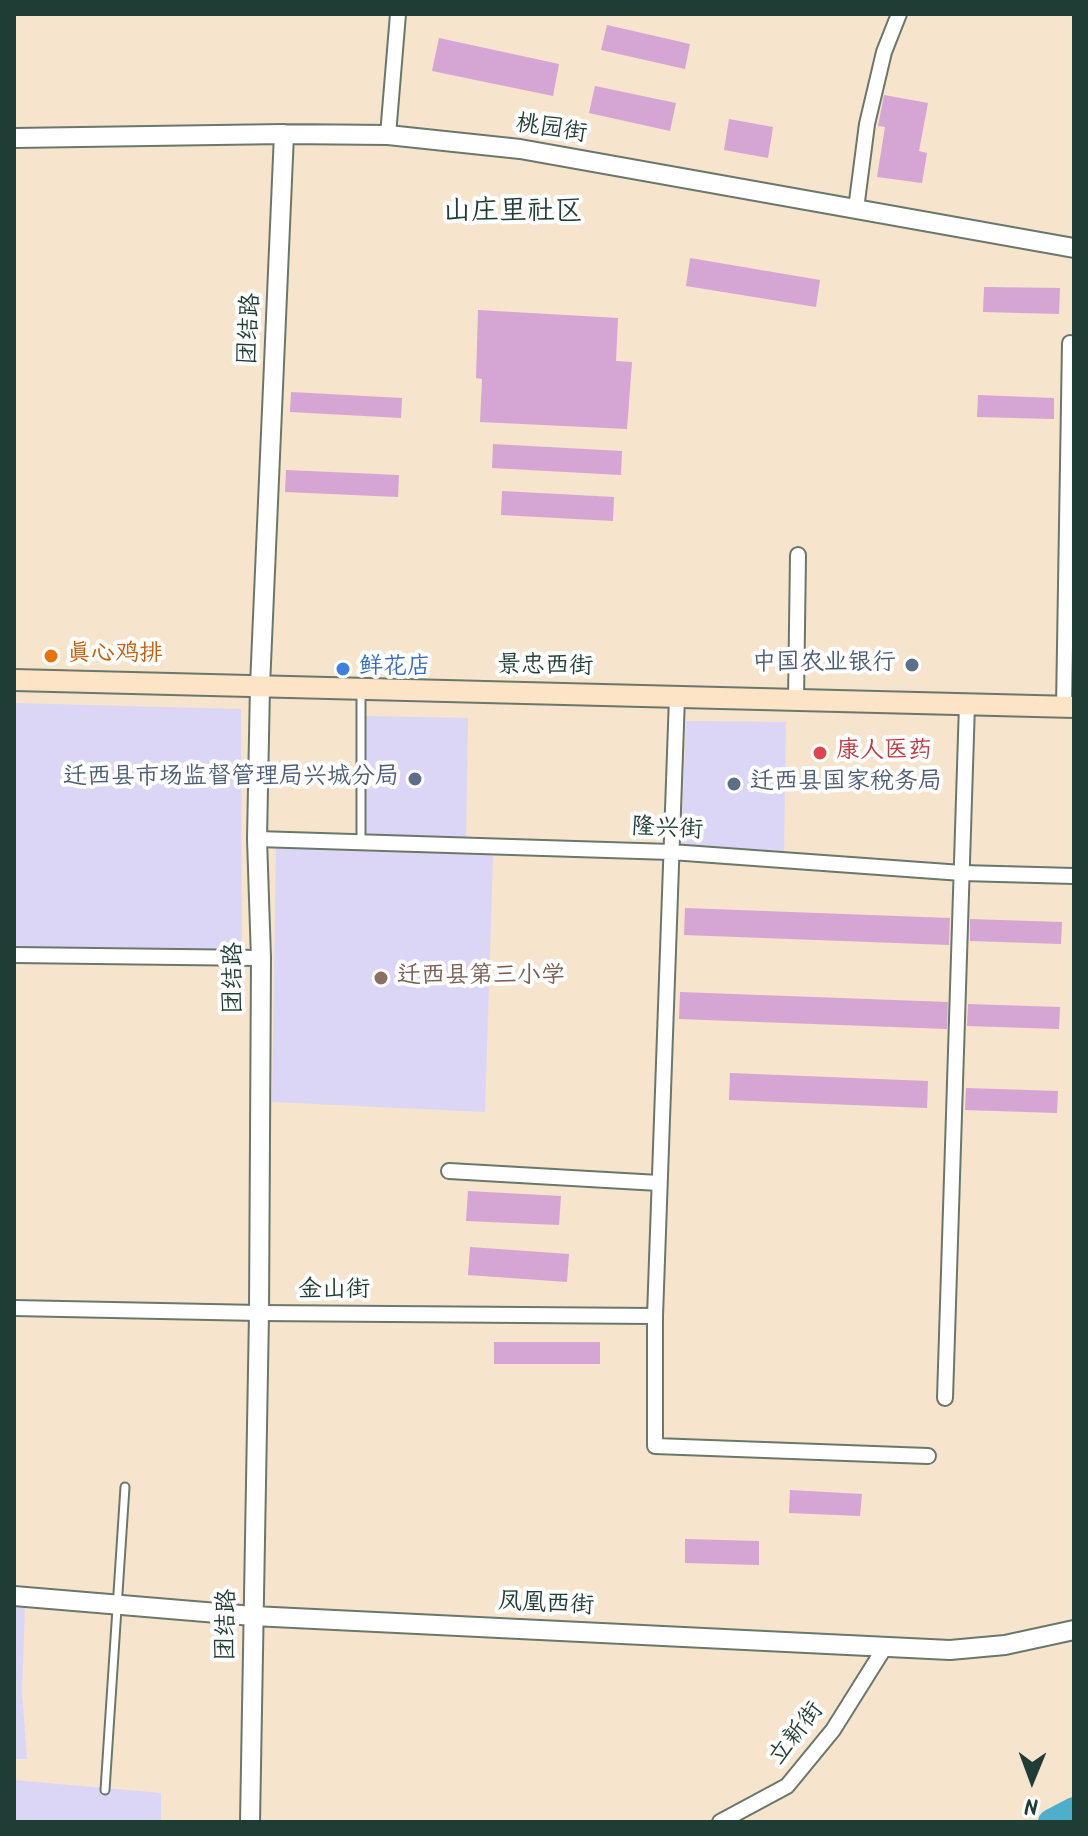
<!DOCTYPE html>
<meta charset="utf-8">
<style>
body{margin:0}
#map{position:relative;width:1088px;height:1836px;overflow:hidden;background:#f6e4cd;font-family:Kalam,sans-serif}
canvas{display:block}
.frame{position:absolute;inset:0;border:16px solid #1f3d34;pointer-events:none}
.north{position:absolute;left:992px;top:1740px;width:80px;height:80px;-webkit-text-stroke:6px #fff;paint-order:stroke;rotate:181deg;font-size:22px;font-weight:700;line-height:32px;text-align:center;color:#1f3d34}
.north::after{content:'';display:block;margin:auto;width:28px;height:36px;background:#1f3d34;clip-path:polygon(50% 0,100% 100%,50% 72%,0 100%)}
</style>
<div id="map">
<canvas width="1088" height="1836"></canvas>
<div class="frame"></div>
<div class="north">N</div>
</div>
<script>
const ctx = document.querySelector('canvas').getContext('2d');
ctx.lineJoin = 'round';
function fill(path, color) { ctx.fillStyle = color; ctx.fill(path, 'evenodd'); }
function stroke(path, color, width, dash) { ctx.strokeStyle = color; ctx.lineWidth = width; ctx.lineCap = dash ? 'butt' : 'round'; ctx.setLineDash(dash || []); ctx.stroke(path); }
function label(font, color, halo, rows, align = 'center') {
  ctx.font = font + ' Kalam,"LXGW WenKai TC",sans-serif'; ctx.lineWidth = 8; ctx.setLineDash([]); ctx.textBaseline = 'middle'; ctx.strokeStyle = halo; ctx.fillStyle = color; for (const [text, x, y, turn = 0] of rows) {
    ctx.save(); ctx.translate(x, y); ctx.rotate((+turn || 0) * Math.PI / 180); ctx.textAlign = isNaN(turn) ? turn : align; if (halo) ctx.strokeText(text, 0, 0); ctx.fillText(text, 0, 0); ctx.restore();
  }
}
fill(new Path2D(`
 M14,703L241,709L242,950L14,947Z
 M363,716L468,718L466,841L362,839Z
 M686,721L786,722L784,851L681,846Z
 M276,848L493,854L485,1112L272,1102Z
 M14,1606L25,1607L22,1693L27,1759H14Z
 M14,1780L161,1793V1822H14Z`), '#dcd6f6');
stroke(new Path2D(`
 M1051,1822L1074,1810`), '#4eafcd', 26);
fill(new Path2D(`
 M607,25L690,44L685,69L601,50Z
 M439,38L559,64L553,96L432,71Z
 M595,86L676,103L670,131L589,113Z
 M884,95L928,103L919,151L927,153L922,183L877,177L885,127L878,126Z
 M729,119L773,127L768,158L724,150Z
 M690,258L820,280L816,307L686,286Z
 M984,287L1060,288L1059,314L983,312Z
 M478,310L618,318L616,361L632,362L627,429L480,422L482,379L476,378Z
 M291,392L402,398L401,418L290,412Z
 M978,395L1054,398V419L977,417Z
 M493,444L622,451L621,475L492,468Z
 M286,470L399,475L398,497L285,492Z
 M502,491L614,497L613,521L501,515Z
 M685,908L950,918L949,945L684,935Z
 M970,919L1062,922L1061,944L970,941Z
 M680,992L948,1002L947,1029L679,1019Z
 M968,1004L1060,1007L1059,1029L967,1026Z
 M730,1073L928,1081L927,1108L729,1100Z
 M966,1088L1058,1091L1057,1113L965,1110Z
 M468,1191L561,1196L559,1225L466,1221Z
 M470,1247L569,1254L567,1282L468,1275Z
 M494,1342H600V1364H494Z
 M790,1490L862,1494L860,1516L789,1513Z
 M685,1539L759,1541V1565L685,1563Z`), '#d5a5d3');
const service = new Path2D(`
 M361,842V691
 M105,1790L125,1487`);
const minor = new Path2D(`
 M388,135L398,14
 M856,209L867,124L884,52L899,14
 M677,697L655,1316V1446L928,1456
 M796,700L798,555
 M1064,707L1070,343
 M257,839L671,852L962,873L1074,876
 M14,955L261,958
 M449,1171L659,1183
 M14,1308L259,1313L655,1316
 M945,1398L967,704
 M720,1822L787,1786L833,1730L885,1647`);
const tertiary = new Path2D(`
 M14,138L284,134L388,135L520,149L1074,248
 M14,1596L253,1616L950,1650L1005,1645L1074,1630
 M250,1822L259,1313L261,958L257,839L260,686L284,134`);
const secondary = new Path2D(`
 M14,680L1074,707`);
stroke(service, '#6a776a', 11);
stroke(minor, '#6a776a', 18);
stroke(tertiary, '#6a776a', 22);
stroke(secondary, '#6a776a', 24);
stroke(service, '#fff', 7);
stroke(minor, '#fff', 14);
stroke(tertiary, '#fff', 18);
stroke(secondary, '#fee4c6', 20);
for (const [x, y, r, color] of [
 [51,656,8,"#e8710a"],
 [912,665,8,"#5c6f8a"],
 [343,669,8,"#3f7fe0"],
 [820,753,8,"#e0444e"],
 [415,779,8,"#5c6f8a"],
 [734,784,8,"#5c6f8a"],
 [381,978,8,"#8d6e63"]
]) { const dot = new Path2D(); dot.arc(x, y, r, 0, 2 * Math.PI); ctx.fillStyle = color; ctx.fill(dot); stroke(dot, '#fff', 3); }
label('24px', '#1f3d34', '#fff', [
 ["桃园街",551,131,9],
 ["团结路",252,329,-87],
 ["景忠西街",545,668,1],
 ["隆兴街",667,831,3],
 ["团结路",236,978,-90],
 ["金山街",334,1292],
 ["凤凰西街",546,1606,3],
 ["团结路",229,1625,-89],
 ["立新街",798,1735,-52]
]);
label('24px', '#c56008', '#fff', [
 ["真心鸡排",67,656]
], 'left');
label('24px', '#4e5e75', '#fff', [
 ["中国农业银行",896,665],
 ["迁西县市场监督管理局兴城分局",399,779],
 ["迁西县国家税务局",750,784,"left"]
], 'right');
label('24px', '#366cbe', '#fff', [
 ["鲜花店",359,669]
], 'left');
label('24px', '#be3a42', '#fff', [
 ["康人医药",836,753]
], 'left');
label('24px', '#785e54', '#fff', [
 ["迁西县第三小学",397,978]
], 'left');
label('28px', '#1f3d34', '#fff', [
 ["山庄里社区",513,214]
]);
</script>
